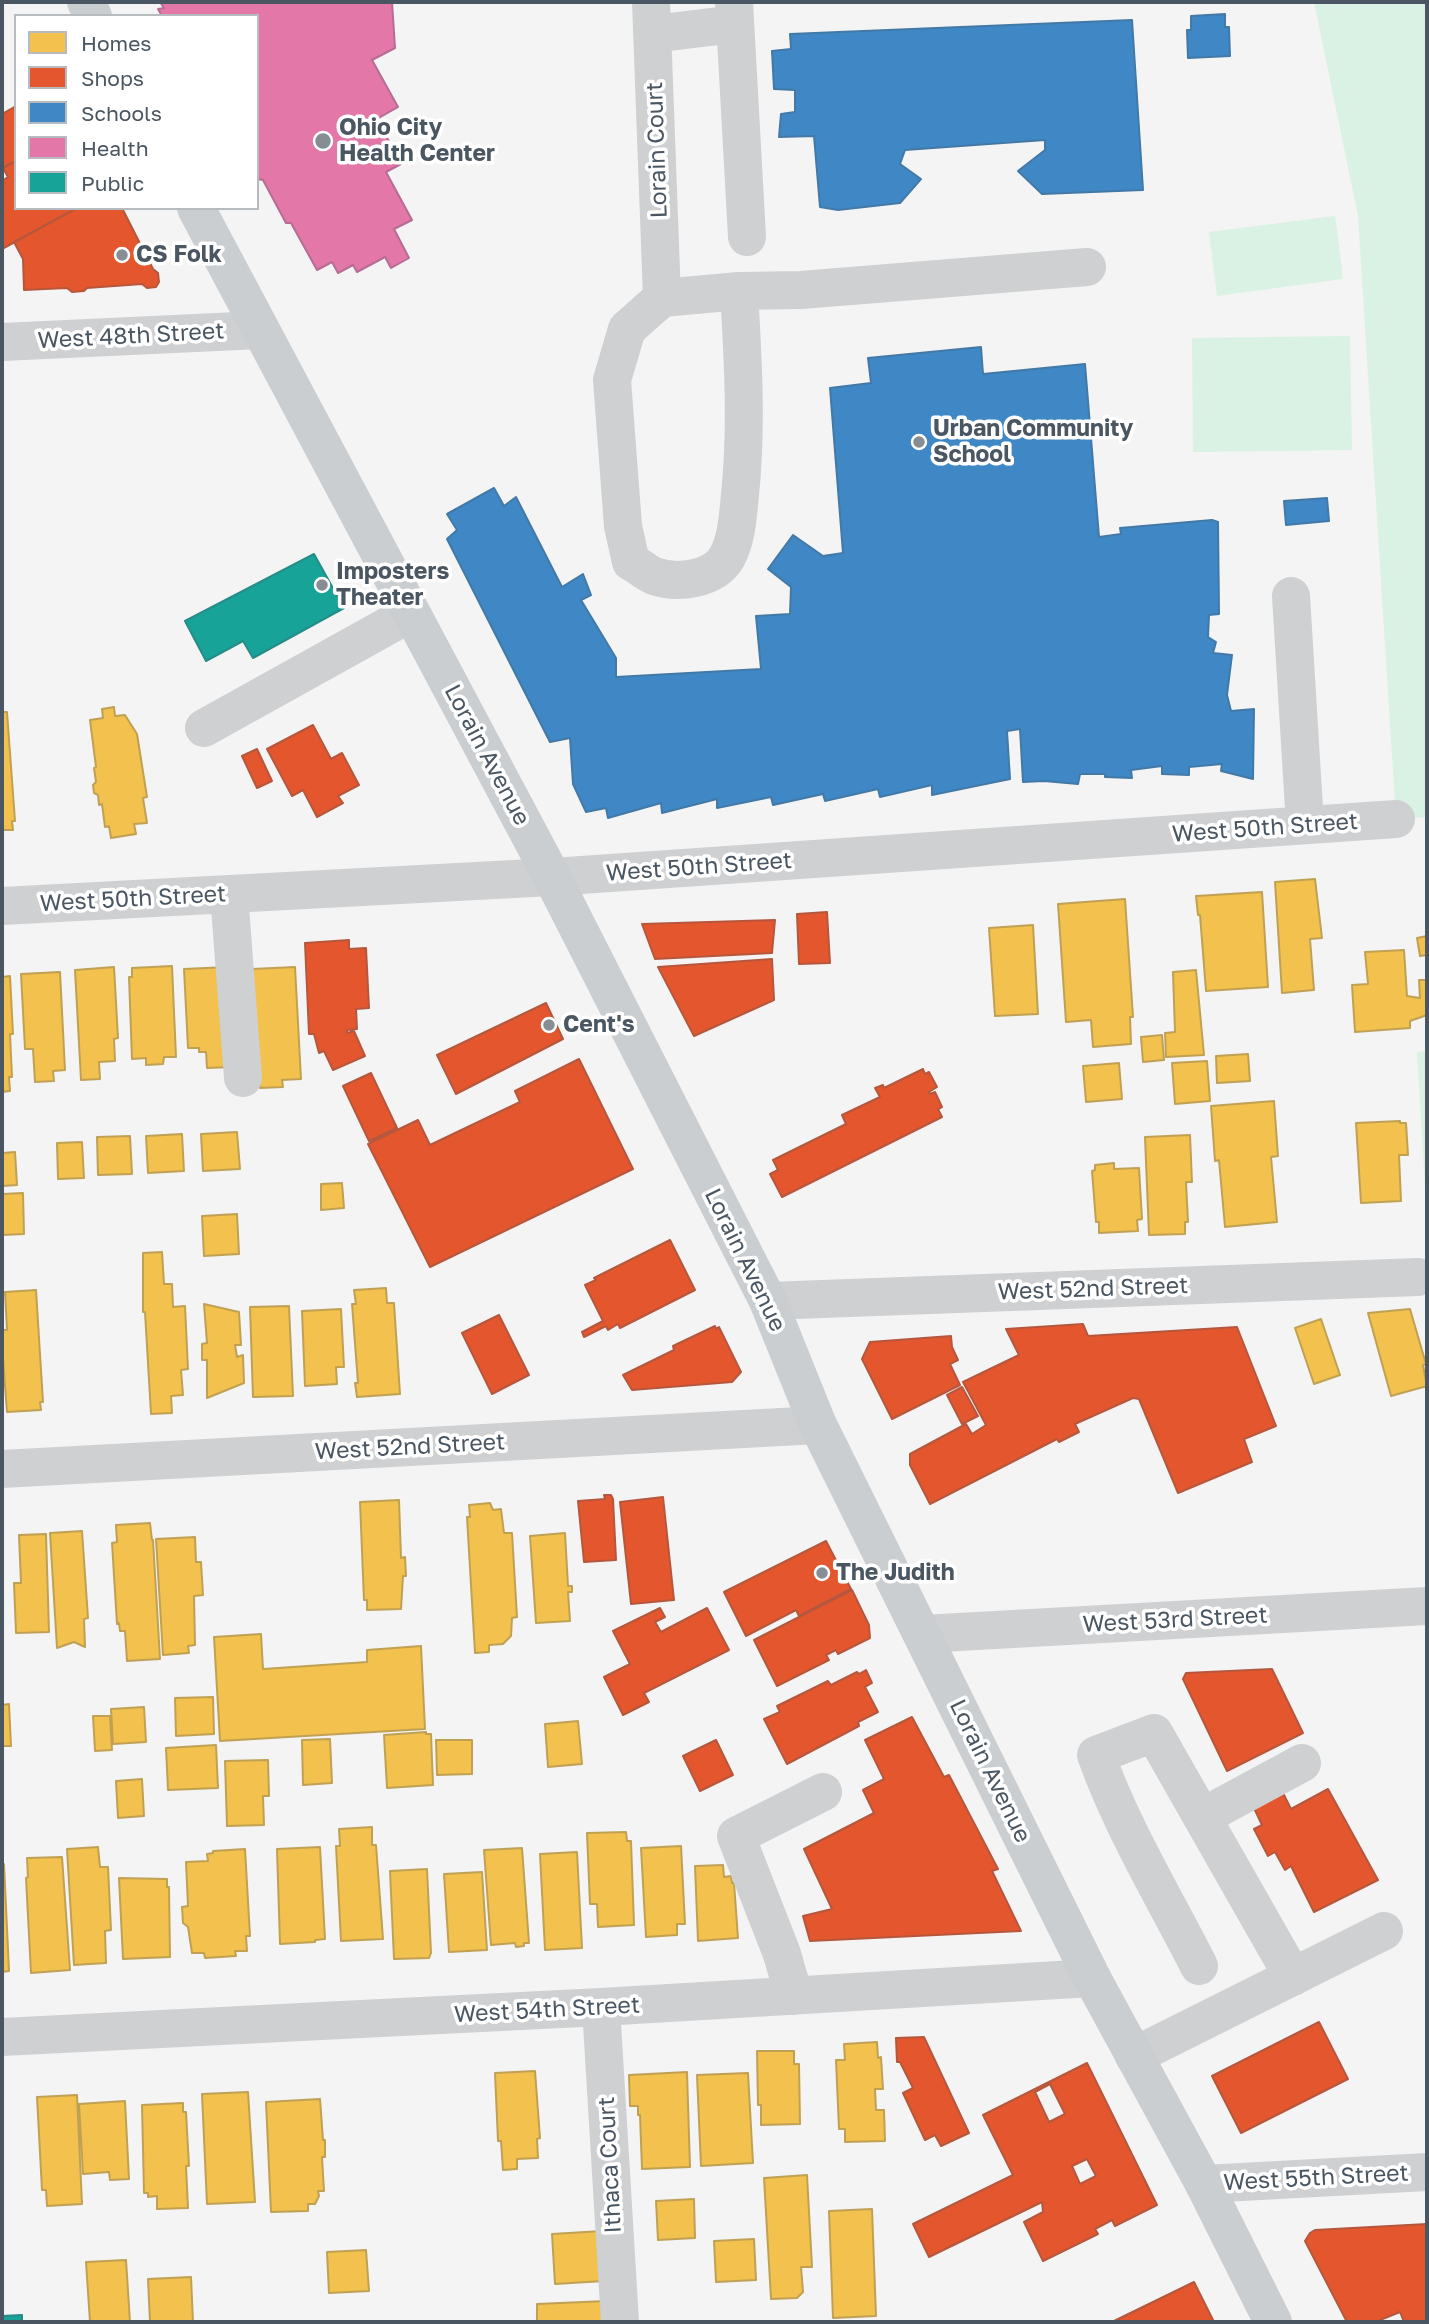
<!DOCTYPE html>
<style>
body{margin:0}
#map{position:relative;width:1429px;height:2324px;overflow:hidden;background:#f4f4f4;font-family:"Golos Text",sans-serif}
canvas{display:block}
.frame{position:absolute;inset:0;border:4px solid #4a5661;pointer-events:none}
.legend{position:absolute;left:14px;top:14px;width:245px;height:196px;box-sizing:border-box;background:#fff;border:2px solid #b7bbc0;margin:0;padding:9px 12px;list-style:none;font-size:21px;color:#4a5661}
.legend li{display:flex;align-items:center;gap:14px;height:35px}
.legend b{width:35px;border:2px solid #b7bbc0}
</style>
<div id="map">
<canvas width="1429" height="2324"></canvas>
<div class="frame"></div>
<ul class="legend">
<li><b style="height:19px;background:#f2c14e"></b>Homes</li>
<li><b style="height:19px;background:#e4572e"></b>Shops</li>
<li><b style="height:19px;background:#3f88c5"></b>Schools</li>
<li><b style="height:19px;background:#e377a8"></b>Health</li>
<li><b style="height:19px;background:#17a398"></b>Public</li>
</ul>
</div>
<script>
const ctx = document.querySelector('canvas').getContext('2d');
ctx.lineJoin = 'round';
function fill(path, color) { ctx.fillStyle = color; ctx.fill(path, 'evenodd'); }
function stroke(path, color, width, dash) { ctx.strokeStyle = color; ctx.lineWidth = width; ctx.lineCap = dash ? 'butt' : 'round'; ctx.setLineDash(dash || []); ctx.stroke(path); }
function label(font, color, halo, rows, align = 'center') {
  ctx.font = font + ' "Golos Text",sans-serif'; ctx.lineWidth = 7; ctx.setLineDash([]); ctx.textBaseline = 'middle'; ctx.strokeStyle = halo; ctx.fillStyle = color; for (const [text, x, y, turn = 0] of rows) {
    ctx.save(); ctx.translate(x, y); ctx.rotate((+turn || 0) * Math.PI / 180); ctx.textAlign = isNaN(turn) ? turn : align; if (halo) ctx.strokeText(text, 0, 0); ctx.fillText(text, 0, 0); ctx.restore();
  }
}
fill(new Path2D(`
 M1314,2H1427V817L1396,819L1358,216Z
 M1335,216L1343,279L1217,296L1209,232Z
 M1350,336L1352,450L1193,452L1192,338Z
 M1427,1051V1221L1417,1052Z`), '#d9f2e3');
const homes = new Path2D(`
 M114,707L115,716L125,715L137,734L147,797L143,798L147,823L134,824L136,834L111,838L109,826L105,827L102,804L99,805L98,795L94,793L93,785L96,782L94,768L96,767L90,720L103,718L102,709Z
 M2,712H7L15,821H12L13,830H2Z
 M1315,879L1322,938L1310,939L1314,990L1282,993L1275,882Z
 M1262,892L1268,987L1206,991L1200,915H1198L1196,896Z
 M1125,899L1133,1017H1130L1131,1044L1093,1047L1091,1020L1066,1022L1058,904Z
 M1033,925L1038,1014L995,1016L989,928Z
 M1427,936V955L1420,956L1417,938Z
 M1404,950L1407,996L1420,998L1419,980H1427V1015L1410,1021V1028L1355,1032L1352,985L1368,984L1365,952Z
 M172,966L176,1057H164L163,1064L146,1065V1058L132,1059L129,977H132V968Z
 M114,967L118,1038L114,1039L115,1061L99,1062L100,1079L81,1080L75,970Z
 M228,967L233,1067L207,1068L206,1052H199V1048H188L184,969Z
 M295,967L301,1079L282,1080L283,1087L260,1088L252,969Z
 M1196,970L1204,1055L1166,1057L1165,1033L1175,1032L1173,972Z
 M60,972L65,1070L53,1071L54,1081L35,1082L33,1049H25L21,974Z
 M10,976L13,1034H10L12,1077H9L10,1091L2,1092V977Z
 M1162,1035L1164,1060L1143,1062L1141,1037Z
 M1248,1054L1250,1081L1217,1083L1216,1056Z
 M1207,1061L1210,1101L1175,1104L1172,1063Z
 M1119,1063L1122,1099L1086,1102L1083,1066Z
 M1274,1101L1278,1156L1271,1157L1277,1222L1225,1227L1219,1160L1215,1161L1211,1106Z
 M1400,1121V1123H1406L1408,1155H1399L1401,1201L1361,1203L1356,1123Z
 M237,1132L240,1169L203,1171L201,1134Z
 M182,1134L184,1171L148,1173L146,1136Z
 M1190,1135L1192,1182H1186L1188,1222H1185V1234L1149,1235L1145,1137Z
 M130,1136L132,1174L98,1175L97,1137Z
 M82,1142L84,1178L58,1179L57,1143Z
 M15,1152L17,1185L2,1186V1153Z
 M1114,1163V1169L1139,1168L1142,1219L1137,1220L1138,1231L1099,1233V1222H1096L1092,1171L1095,1170V1165Z
 M342,1183L344,1208L321,1210V1184Z
 M23,1193L24,1234L2,1235V1194Z
 M237,1214L239,1254L204,1256L202,1216Z
 M162,1252L164,1284H172L173,1307L185,1306L188,1369L181,1370L183,1395L171,1396L172,1413L151,1414L145,1312H143V1253Z
 M386,1288L387,1303H394L400,1394L357,1397L355,1383H358L352,1304H356L354,1290Z
 M36,1290L43,1402H40L41,1410L7,1412L2,1346V1330H7L5,1292Z
 M204,1304L239,1312L241,1345H235L237,1357L243,1355L244,1383L207,1398V1360H202V1344L207,1343Z
 M289,1306L293,1396L253,1397L250,1307Z
 M341,1309L344,1367H336L337,1384L305,1386L302,1311Z
 M1410,1309L1426,1364L1423,1365L1427,1386L1391,1396L1368,1313Z
 M1321,1319L1340,1375L1314,1384L1295,1328Z
 M399,1500L401,1558L405,1557L406,1576H403L401,1609L367,1610V1600H364L360,1502Z
 M490,1503L493,1510L501,1509L504,1533H512L517,1617L512,1618L511,1636L503,1644L489,1645V1652L475,1653L467,1517H470L469,1505Z
 M150,1523L152,1540H153L160,1659L127,1661L125,1631H120L119,1623L117,1624L112,1543L117,1542L116,1525Z
 M82,1531L88,1618L84,1619L85,1647L74,1642L57,1648L50,1533Z
 M565,1533L568,1586H572V1592H568L570,1621L536,1623L530,1536Z
 M46,1534L49,1632L16,1633L14,1583H21L19,1535Z
 M195,1537L196,1562H201L203,1595L194,1596L195,1645L188,1646L189,1653L163,1655L156,1539Z
 M261,1634L263,1669L367,1662V1650L421,1646L425,1729L220,1741L214,1637Z
 M213,1697L214,1734L176,1736L175,1698Z
 M9,1704L11,1746H2V1705Z
 M144,1707L146,1742L113,1744L111,1709Z
 M93,1716H110L112,1750L95,1751Z
 M578,1721L582,1764L548,1767L545,1724Z
 M426,1732V1734H431L433,1785L387,1788L384,1735Z
 M330,1739L332,1783L303,1785L302,1740Z
 M436,1740H472V1774L437,1775Z
 M216,1745L218,1788L168,1790L166,1748Z
 M268,1760L269,1796H263L264,1825L227,1826L225,1761Z
 M142,1779L144,1816L118,1818L116,1781Z
 M372,1827V1845H376L383,1939L341,1941L336,1846H340L339,1829Z
 M626,1832L627,1841H631L634,1925L598,1927L597,1904H590L587,1833Z
 M681,1846L685,1924H677V1935L646,1937L641,1848Z
 M98,1847L100,1867H108L111,1930L105,1931L106,1963L74,1965L67,1849Z
 M320,1847L325,1939L315,1940V1942L280,1944L277,1849Z
 M522,1848L529,1943H524V1946L516,1947L515,1943L491,1945L484,1850Z
 M245,1849L250,1936H246L247,1951H235L236,1956L205,1958L204,1953H192L188,1927L183,1923L182,1907L188,1906L186,1862L208,1861L207,1854L213,1853V1851Z
 M577,1852L582,1948L545,1950L540,1854Z
 M62,1857L70,1970L31,1973L26,1878L28,1877L27,1858Z
 M2,1864H4L9,1971L2,1972Z
 M723,1865L724,1877L731,1876L732,1883H734L738,1938L698,1941L695,1866Z
 M427,1869L431,1953L429,1958L394,1959L390,1871Z
 M482,1872L487,1950L449,1952L444,1874Z
 M119,1878L167,1879V1887H169L170,1957L123,1959Z
 M877,2042L878,2058L881,2057L883,2089H875L876,2110H884L885,2141L845,2142V2129H839L836,2060H845L844,2044Z
 M757,2051H794V2064H799L800,2124L761,2125V2105H758Z
 M535,2071L540,2138L537,2139L538,2158L517,2159V2169L503,2170L501,2141H498L495,2073Z
 M687,2072L690,2167L642,2169L640,2115H638V2106H630L629,2075Z
 M748,2073L753,2163L701,2166L697,2075Z
 M248,2092L255,2202L207,2204L202,2094Z
 M77,2095L82,2204L47,2206L46,2190H42L37,2097Z
 M320,2099L323,2140H325V2157H322L324,2191H318L319,2196L315,2204H308V2211L271,2212L266,2102Z
 M125,2101L129,2179L110,2180L109,2172L83,2174L79,2104Z
 M183,2103V2112H186L189,2166H186L188,2208L157,2209V2196L148,2197V2193H144L142,2105Z
 M807,2175L812,2267H801L803,2292L797,2298L771,2299L764,2178Z
 M694,2199L695,2238L658,2240L656,2201Z
 M872,2209L876,2316L833,2318L829,2211Z
 M602,2231L604,2281L555,2284L552,2234Z
 M754,2239L756,2280L716,2282L714,2241Z
 M366,2250L369,2291L329,2293L327,2252Z
 M126,2260L130,2322H90L86,2262Z
 M191,2277L193,2322H150L148,2279Z
 M606,2301L607,2322H537V2304Z`);
fill(homes, '#f2c14e');
stroke(homes, '#c0a154', 2);
const shops = new Path2D(`
 M16,106V161L2,168V114Z
 M16,161V208H77L2,249V181L8,177L3,168Z
 M77,208H122L153,269L158,273L159,282L156,287L147,288L142,284L87,288L84,291L72,292L67,288L24,290L23,259L14,242Z
 M313,725L331,759L342,753L359,785L338,796L343,803L317,817L303,790L292,796L267,749Z
 M257,749L272,781L257,788L242,756Z
 M827,912L830,963L799,964L797,914Z
 M775,920L772,953L655,959L642,924Z
 M349,940V949L366,948L369,1008L356,1009L357,1029L347,1030V1033L354,1031L365,1056L333,1070L324,1051L319,1053L314,1034H309L305,943Z
 M772,959L774,1000L694,1036L658,967Z
 M546,1003L563,1039L456,1094L437,1055Z
 M579,1059L633,1169L430,1267L368,1144L418,1120L430,1145L520,1102L515,1091Z
 M923,1069L925,1074L929,1072L937,1087L929,1092L930,1094L935,1092L942,1107L938,1109L942,1117L782,1197L770,1174L778,1170L773,1160L846,1124L842,1115L880,1097L875,1088L883,1085L884,1088Z
 M371,1073L397,1128L369,1141L343,1086Z
 M670,1240L695,1290L620,1328L618,1324L608,1330L606,1326L584,1337L582,1332L603,1321L585,1285L596,1280L594,1278Z
 M499,1315L529,1375L492,1394L462,1333Z
 M1083,1324L1088,1336L1237,1327L1276,1426L1244,1439L1252,1462L1178,1493L1139,1399L1133,1398L1075,1424L1079,1432L1059,1442L1057,1439L930,1504L910,1465V1454L966,1424L972,1434L986,1425L963,1382L1019,1355L1006,1329Z
 M715,1326L716,1329L719,1327L741,1372L732,1382L632,1390L623,1375L674,1350L673,1346Z
 M951,1336L952,1347L958,1360L950,1364L960,1385L892,1419L862,1359L870,1342Z
 M962,1387L978,1416L962,1424L947,1395Z
 M604,1495H611L613,1499L616,1560L584,1562L578,1501L605,1499Z
 M663,1497L674,1600L631,1604L620,1502Z
 M826,1541L851,1589L799,1616L796,1610L746,1636L724,1592Z
 M852,1590L869,1625L870,1638L838,1654L836,1650L826,1655L829,1660L777,1686L754,1640Z
 M660,1608L665,1617L655,1622L661,1632L707,1608L729,1650L644,1693L649,1702L623,1715L604,1677L630,1664L613,1631Z
 M1272,1669L1303,1733L1227,1771L1183,1679L1186,1673Z
 M866,1670L872,1683L865,1687L878,1712L858,1722L859,1726L787,1764L764,1719L780,1712L777,1706L828,1681L831,1685L857,1672L859,1674Z
 M912,1717L944,1777L949,1775L998,1869L992,1871L1021,1931L810,1941L803,1916L832,1909L804,1849L874,1813L863,1790L884,1779L865,1740Z
 M716,1740L733,1775L700,1791L683,1756Z
 M1328,1789L1378,1880L1314,1912L1291,1866L1285,1870L1275,1852L1268,1856L1254,1829L1262,1825L1253,1806L1282,1791L1291,1809Z
 M1319,2022L1348,2079L1241,2133L1212,2076Z
 M924,2037L969,2133L941,2146L935,2135L925,2140L903,2093L913,2088L900,2062H897L896,2038Z
 M1087,2063L1157,2205L1115,2226L1112,2220L1095,2229L1098,2234L1043,2261L1024,2222L1043,2212L1042,2202L929,2257L913,2224L1013,2175L983,2115ZM1050,2084L1065,2114L1049,2122L1035,2092ZM1087,2159L1096,2176L1080,2184L1072,2166Z
 M1427,2224V2322H1404L1400,2312L1375,2322H1347L1305,2241L1310,2233L1315,2230Z
 M1194,2282L1214,2322H1112Z`);
fill(shops, '#e4572e');
stroke(shops, '#b6573d', 2);
const schools = new Path2D(`
 M1225,14V27H1229L1230,56L1188,58L1187,30H1191V16Z
 M1132,20L1143,190L1042,194L1018,171L1045,150V140L905,150L900,164L921,179L900,203L838,210L820,207L814,136L779,137L781,114L795,112V90L774,89L772,51L791,49L790,34Z
 M981,347L983,374L1085,364L1099,537L1121,534L1120,528L1212,520L1218,522L1219,614L1209,615L1208,637L1216,642L1213,653L1232,655L1227,695L1231,711L1254,709L1253,779L1221,771L1222,764L1189,767V775L1162,774V766L1131,770L1132,778L1105,777V774H1080L1078,784L1044,781L1023,782L1020,729L1007,731L1010,779L932,795V785L880,797L878,789L825,801L823,794L773,805L771,797L717,808V799L662,813L661,803L608,818L606,808L586,812L573,784L570,738L550,742L447,539L457,530L447,514L494,488L504,506L516,497L562,587L583,574L591,595L581,600L616,658V677L761,669L756,616L790,614L791,587L768,569L793,535L823,556L843,553L830,388L871,383L868,358Z
 M1327,498L1329,521L1286,525L1284,501Z`);
fill(schools, '#3f88c5');
stroke(schools, '#4279a7', 2);
const health = new Path2D(`
 M160,2H392L395,48L372,60L398,107L377,119L401,164L386,172L412,220L394,229L409,258L391,268L385,257L357,272L353,265L338,273L332,262L317,270L291,223H286L263,180L257,179V16H162L158,9L164,8Z`);
fill(health, '#e377a8');
stroke(health, '#b56d93', 2);
const public = new Path2D(`
 M314,554L344,608L253,658L243,641L206,661L185,621Z
 M22,2315V2322H2V2316Z`);
fill(public, '#17a398');
stroke(public, '#268c88', 2);
stroke(new Path2D(`
 M651,2L662,298
 M734,2L747,237
 M653,34L735,24
 M739,291C743,359 747,427 740,495C738,514 737,539 727,557C714,580 677,584 654,576C647,573 639,566 631,562L623,526L612,380L627,329L662,298L739,291L801,290L1087,267
 M2,342L260,330
 M1291,596L1305,825
 M204,728L411,613
 M229,894L243,1078
 M2,906L552,877L1396,819
 M768,1301L1418,1277
 M2,1469L818,1425
 M923,1634L1427,1606
 M1202,1817L1302,1763
 M1199,1966C1164,1897 1122,1828 1096,1755L1154,1733L1293,1977
 M794,1996L782,1954L736,1836L823,1792
 M601,2007L620,2322
 M2,2037L601,2007L1092,1978
 M1134,2056L1384,1931
 M1204,2184L1427,2172`), '#ced0d2', 38);
stroke(new Path2D(`
 M86,2L93,16
 M196,208L552,877L768,1301L818,1425L1092,1978L1204,2184L1273,2322`), '#caced1', 38);
for (const [x, y, r, color] of [
 [323,141,9,"#868d94"],
 [122,255,7,"#868d94"],
 [919,442,7,"#868d94"],
 [322,585,7,"#868d94"],
 [549,1025,7,"#868d94"],
 [822,1573,7,"#868d94"]
]) { const dot = new Path2D(); dot.arc(x, y, r, 0, 2 * Math.PI); ctx.fillStyle = color; ctx.fill(dot); stroke(dot, '#fff', 2.5); }
label('bold 23px', '#4a5661', '#fff', [
 ["Ohio City",339,128],
 ["Health Center",339,154],
 ["CS Folk",136,255],
 ["Urban Community",933,429],
 ["School",933,455],
 ["Imposters",336,572],
 ["Theater",336,598],
 ["Cent's",563,1025],
 ["The Judith",836,1573]
], 'left');
label('23px', '#4a5661', '#fff', [
 ["Lorain Court",657,150,-92],
 ["West 48th Street",131,336,-3],
 ["Lorain Avenue",487,755,62],
 ["West 50th Street",1265,828,-4],
 ["West 50th Street",699,867,-4],
 ["West 50th Street",133,899,-3],
 ["Lorain Avenue",745,1260,64],
 ["West 52nd Street",1093,1289,-2],
 ["West 52nd Street",410,1447,-3],
 ["West 53rd Street",1175,1620,-3],
 ["Lorain Avenue",990,1771,64],
 ["West 54th Street",547,2010,-3],
 ["Ithaca Court",610,2165,-93],
 ["West 55th Street",1316,2178,-3]
]);
</script>
